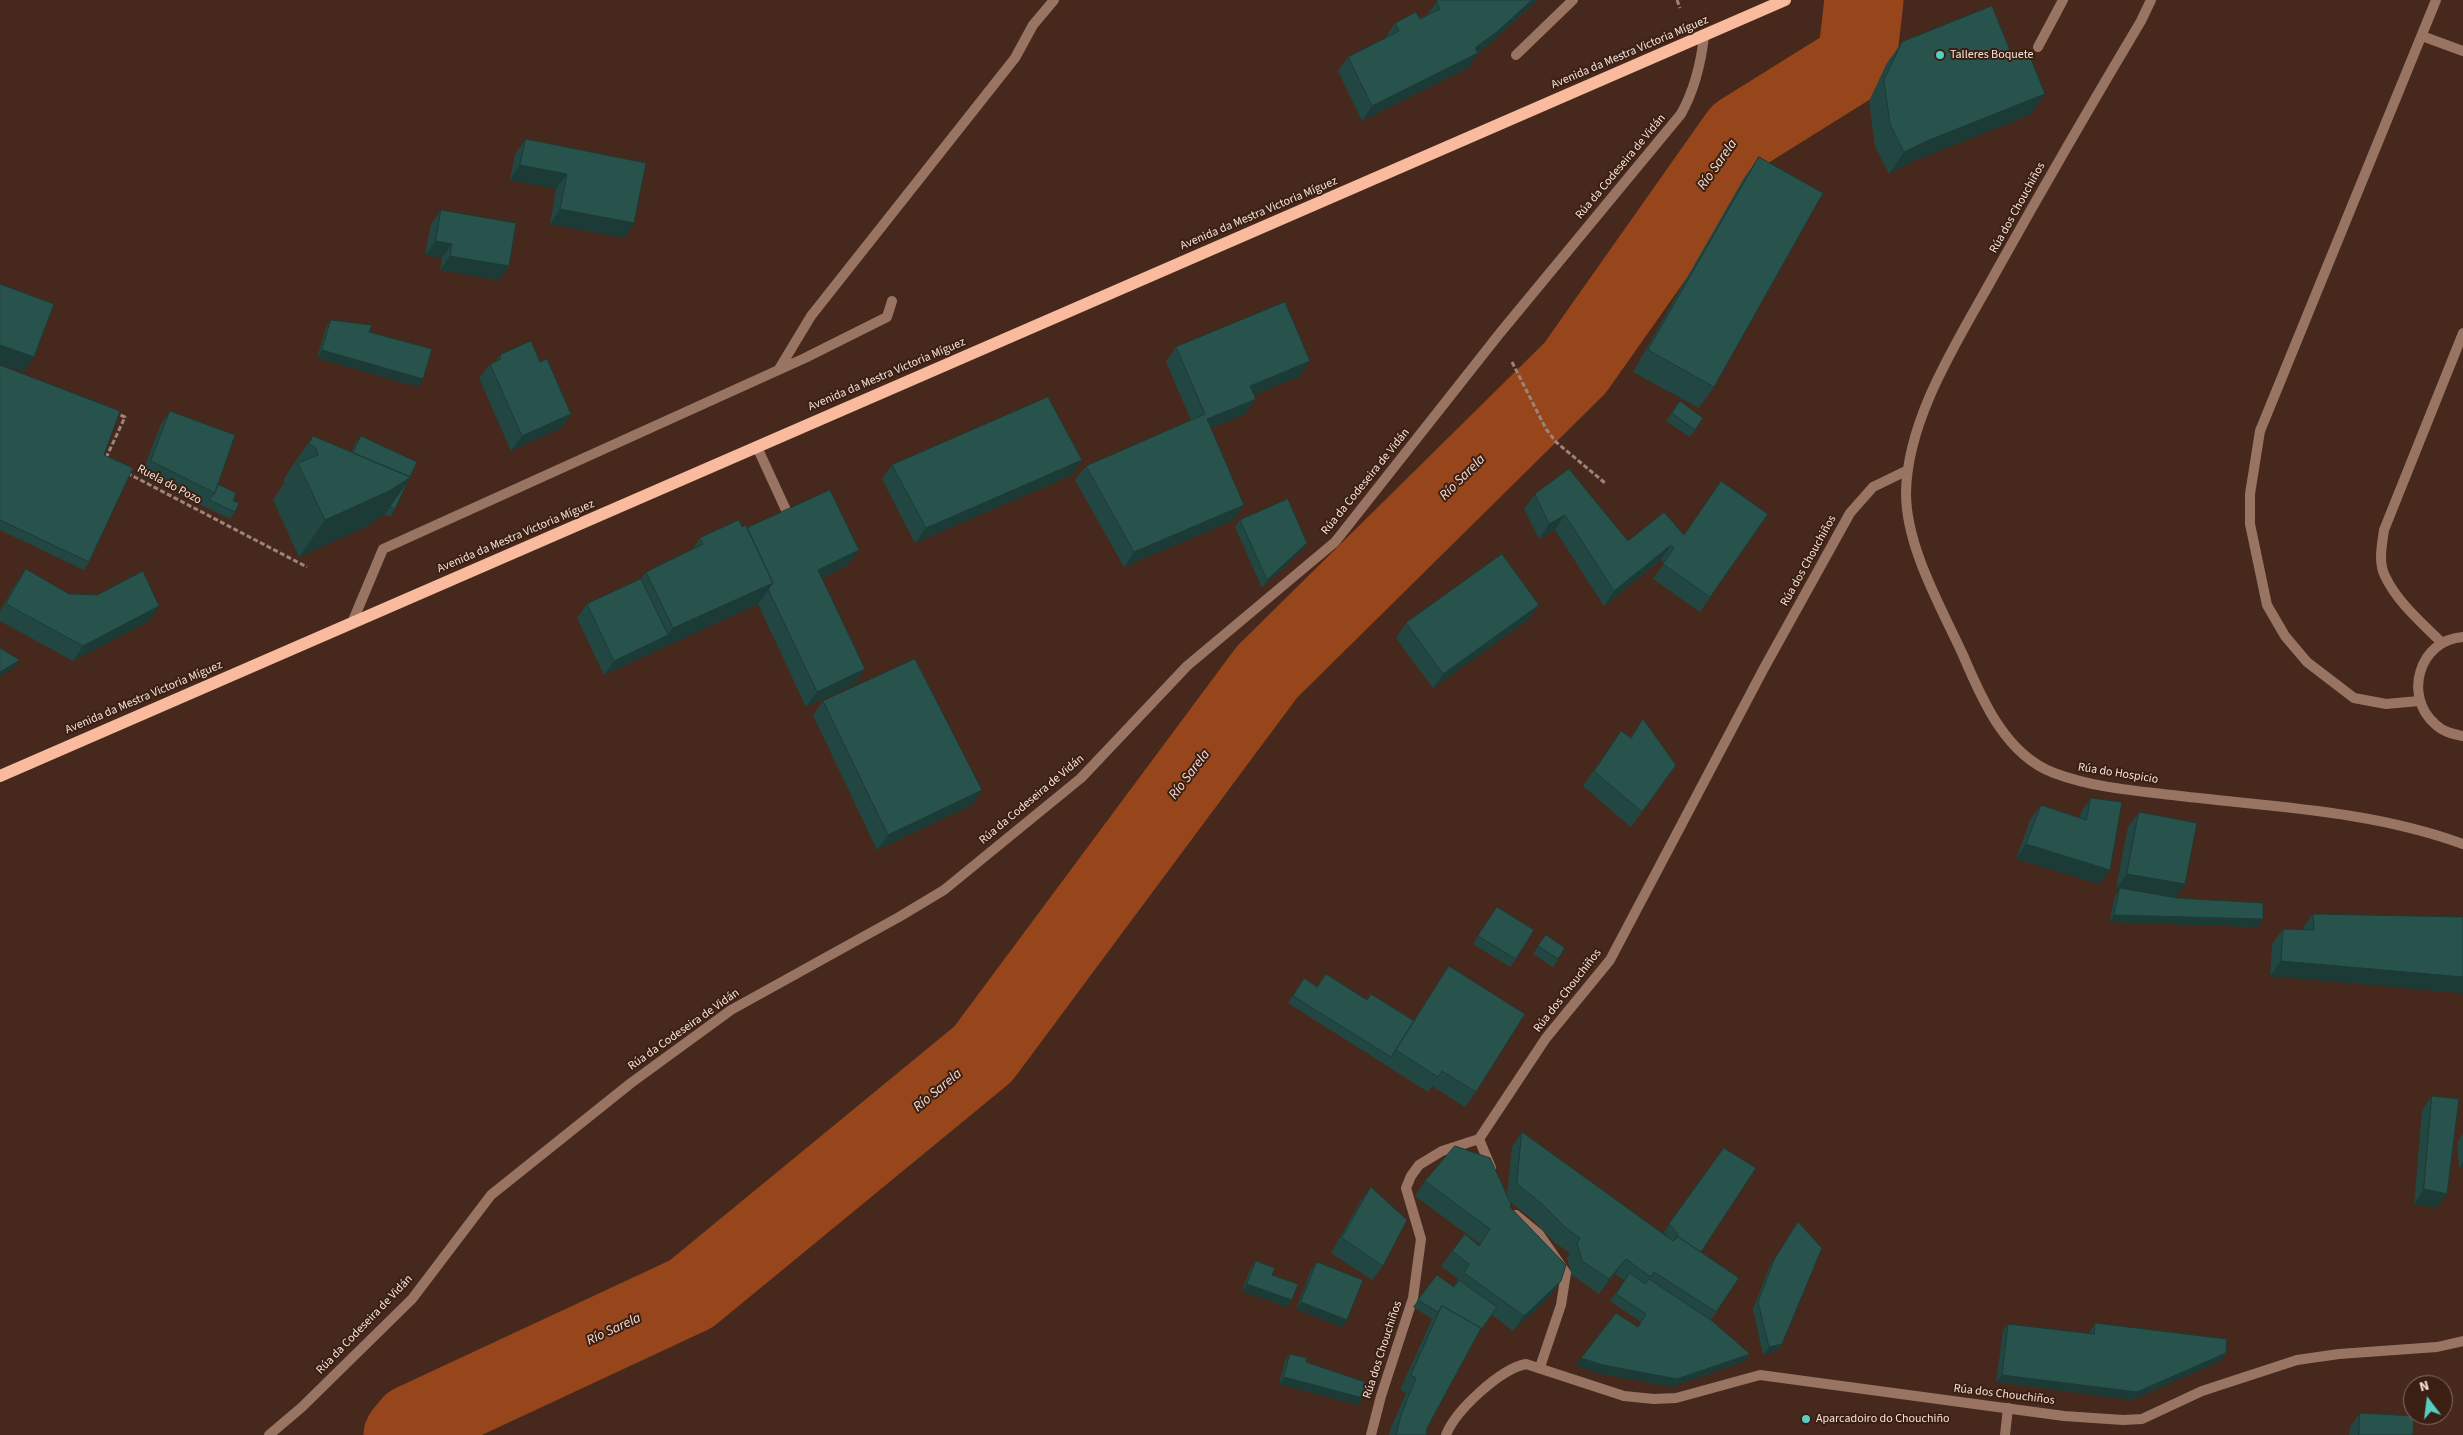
<!DOCTYPE html>
<meta charset="utf-8">
<style>
body{margin:0}
#map{position:relative;width:2463px;height:1435px;overflow:hidden;background:#46291c;font-family:"Source Sans 3",sans-serif}
canvas{display:block}
.north{position:absolute;left:2403px;top:1375px;width:50px;height:50px;box-sizing:border-box;background:#3b1f12;border:1px solid #866d62;border-radius:50%;rotate:345deg;font-size:14px;font-weight:700;line-height:20px;text-align:center;color:#f6e3da}
.north::after{content:'';display:block;margin:auto;width:18px;height:22px;background:#58cec0;clip-path:polygon(50% 0,100% 100%,50% 72%,0 100%)}
</style>
<div id="map">
<canvas width="2463" height="1435"></canvas>
<div class="north">N</div>
</div>
<script>
const ctx = document.querySelector('canvas').getContext('2d');
ctx.lineJoin = 'round';
function stroke(path, color, width, dash) { ctx.strokeStyle = color; ctx.lineWidth = width; ctx.lineCap = dash ? 'butt' : 'round'; ctx.setLineDash(dash || []); ctx.stroke(path); }
function fill(path, color) { ctx.fillStyle = color; ctx.fill(path, 'evenodd'); }
function label(font, color, halo, rows, align = 'center') {
  ctx.font = font + ' "Source Sans 3",sans-serif'; ctx.lineWidth = 4; ctx.setLineDash([]); ctx.textBaseline = 'middle'; ctx.strokeStyle = halo; ctx.fillStyle = color; for (const [text, x, y, turn = 0] of rows) {
    ctx.save(); ctx.translate(x, y); ctx.rotate((+turn || 0) * Math.PI / 180); ctx.textAlign = isNaN(turn) ? turn : align; if (halo) ctx.strokeText(text, 0, 0); ctx.fillText(text, 0, 0); ctx.restore();
  }
}
stroke(new Path2D(`
 M403,1435L412,1424L691,1294L983,1054L1267,672L1575,368L1740,134L1857,61L1864,0`), '#97451a', 79);
stroke(new Path2D(`
 M1677,0L1680,8
 M1512,362L1546,429L1556,442L1605,483
 M106,458L125,417L115,413
 M127,473L307,567`), '#9c8479', 3, [5, 2.5]);
stroke(new Path2D(`
 M2422,36L2463,51
 M2038,47L2063,0
 M779,369L811,316L1015,58L1033,25L1054,0
 M757,447L786,510
 M352,623L383,549L805,358L887,317L892,301
 M2463,637C2419,640 2403,696 2435,724C2443,732 2453,734 2463,736
 M2442,643C2422,623 2397,602 2385,576C2378,562 2382,545 2384,530L2463,333
 M2419,701L2386,704L2354,698L2307,662L2285,636L2267,605L2250,524V494L2260,431L2436,0
 M2005,1435L2008,1408`), '#9a7463', 10);
stroke(new Path2D(`
 M2151,0L2141,21C2092,103 2044,186 1997,270C1961,336 1907,416 1906,493C1906,547 1941,607 1963,655C1982,700 2006,755 2054,773C2094,788 2138,791 2180,796C2275,807 2373,811 2463,844
 M1516,55L1573,0
 M1479,1139L1491,1168
 M1516,1215L1539,1234L1566,1273L1561,1305L1540,1367
 M269,1435L302,1407L412,1299L491,1195L631,1083L731,1010L899,917L944,890L1081,778L1187,666L1335,542L1500,333L1681,114C1695,89 1701,63 1704,36
 M1371,1435L1381,1396L1413,1298L1421,1239L1406,1188L1411,1176L1419,1165L1442,1151L1479,1139L1546,1038L1610,960L1763,670L1850,513L1873,487L1908,470
 M1446,1435C1455,1411 1500,1369 1526,1364L1624,1396L1654,1399L1676,1398L1760,1375L2064,1416L2123,1420L2142,1419L2202,1391L2297,1360L2339,1354L2437,1347L2463,1341`), '#9a7463', 10);
stroke(new Path2D(`
 M0,776L1785,0`), '#f9ba9d', 12);
fill(new Path2D(`
 M1438,0H1538L1487,46L1478,53L1468,68L1362,121L1338,71L1348,57L1385,38L1395,23L1420,19L1426,16Z
 M1902,42L2014,60L2045,94L2030,115L1914,161L1889,174L1875,146L1869,101L1887,63Z
 M526,139L634,223L624,238L550,224L556,189L510,180L515,154Z
 M1759,157L1714,387L1699,408L1633,372L1744,178Z
 M441,210L509,266L499,280L440,270L442,258L425,255L431,224Z
 M331,320L369,332L418,387L317,358L326,328Z
 M1176,347L1300,376L1254,395L1256,399L1245,414L1211,428L1234,520L1124,567L1075,480L1086,466L1191,420L1166,362Z
 M500,355L571,414L561,428L511,451L479,378L490,364L495,362Z
 M0,365L104,455L89,562L84,570L0,530Z
 M1680,401L1703,418L1690,437L1666,421Z
 M170,411L218,484L233,501L235,512L230,519L141,476L160,426Z
 M313,436L352,452L355,443L361,436L408,481L395,509L390,517L385,514L363,528L299,557L273,500L285,482L283,481L288,472Z
 M892,465L1072,475L915,543L882,479Z
 M1535,494L1628,541L1684,535L1768,514L1700,612L1653,579L1664,563L1661,560L1604,606L1555,530L1539,539L1524,509Z
 M1240,520L1307,543L1302,550L1262,588L1235,527Z
 M742,527L848,565L822,578L865,669L855,684L806,707L758,604L604,675L577,618L587,604L641,579L646,572L692,550L700,538Z
 M26,569L69,594L149,621L73,661L0,621V611L16,583Z
 M1539,605L1528,620L1433,688L1396,638L1406,623Z
 M823,701L982,790L972,805L877,850L813,715Z
 M1643,719L1676,765L1631,827L1583,786L1621,731L1630,738Z
 M2091,798L2100,884L2016,859L2030,820L2041,805L2080,818L2081,812Z
 M2139,812L2176,898L2263,919L2258,927L2109,922L2115,896L2120,889L2116,888L2128,827Z
 M1497,907L1516,959L1510,967L1473,944Z
 M2313,914L2463,917V993L2270,976L2272,944L2283,929L2303,930V928Z
 M1546,935L1558,959L1553,967L1533,954Z
 M1449,966L1476,1092L1465,1107L1432,1086L1428,1092L1288,1003L1304,978L1317,987L1366,1000L1371,994L1414,1020Z
 M2432,1096L2437,1208L2414,1204L2422,1110Z
 M1522,1132L1670,1239L1664,1232L1724,1148L1701,1252L1739,1278L1711,1320L1745,1361L1672,1387L1597,1373L1575,1365L1638,1327L1641,1322L1610,1301L1625,1281L1615,1274L1599,1294L1572,1275L1567,1258L1570,1253L1555,1243L1532,1219L1510,1202V1207L1551,1295L1513,1331L1492,1315L1480,1331L1427,1428L1426,1435H1389L1390,1430L1406,1393L1400,1390L1432,1319L1413,1307L1418,1300L1454,1287L1458,1279L1441,1266L1452,1251L1479,1245L1480,1244L1415,1196L1425,1181L1507,1195L1512,1147Z
 M2463,1134V1168H2459L2457,1143Z
 M1371,1187L1383,1266L1372,1280L1331,1253L1360,1202Z
 M1798,1222L1782,1344L1777,1351L1763,1355L1753,1309L1769,1268Z
 M1256,1261L1272,1275L1292,1300L1287,1307L1242,1291L1250,1269Z
 M1317,1262L1347,1320L1342,1327L1296,1309L1311,1270Z
 M2095,1323L2226,1353L2221,1361L2132,1400L1996,1382L2003,1331L2008,1324L2089,1334L2090,1331Z
 M1290,1354L1306,1362L1358,1405L1279,1384L1285,1361Z
 M2360,1413L2413,1435H2349L2350,1427Z`), '#224742');
fill(new Path2D(`
 M1532,0H1538L1487,46L1474,56L1478,53L1468,68L1362,121L1372,106L1475,48Z
 M2045,94L2030,115L1914,161L1889,174L1904,152L1929,140Z
 M520,165L567,174L556,189L510,180Z
 M560,209L634,223L624,238L550,224Z
 M436,241L452,244L442,258L425,255Z
 M450,256L509,266L499,280L440,270Z
 M0,345L34,357L24,372L0,364Z
 M322,350L423,379L418,387L317,358Z
 M1310,361L1300,376L1240,401L1250,386Z
 M1256,399L1245,414L1197,434L1207,419Z
 M571,414L561,428L511,451L522,436Z
 M1082,460L1072,475L915,543L926,528Z
 M411,477L385,514L363,528L299,557L325,520Z
 M1244,505L1234,520L1124,567L1134,552Z
 M1565,515L1555,530L1539,539L1549,524Z
 M1307,543L1302,550L1262,588L1267,580Z
 M1671,545L1661,560L1604,606L1614,591Z
 M859,550L848,565L807,585L818,570Z
 M773,583L758,604L604,675L614,661L668,635L673,628Z
 M1539,605L1528,620L1433,688L1443,674Z
 M159,606L149,621L73,661L83,646Z
 M20,660L14,668L0,676V672Z
 M865,669L855,684L806,707L817,692Z
 M982,790L972,805L877,850L888,835Z
 M2026,844L2110,870L2100,884L2016,859Z
 M2127,874L2185,884L2175,899L2116,888Z
 M2114,915L2263,919L2258,927L2109,922Z
 M2281,961L2463,977V993L2270,976Z
 M2463,1162V1168H2459Z
 M2424,1189L2447,1194L2437,1208L2414,1204Z
 M1626,1259L1615,1274L1599,1294L1609,1279Z
 M1561,1281L1551,1295L1513,1331L1524,1316Z
 M1247,1284L1292,1300L1287,1307L1242,1291Z
 M1301,1302L1347,1320L1342,1327L1296,1309Z
 M1782,1344L1777,1351L1763,1355L1769,1347Z
 M2226,1353L2221,1361L2132,1400L1996,1382L2002,1375Z
 M1750,1354L1745,1361L1672,1387L1597,1373L1575,1365L1581,1358Z
 M1284,1377L1363,1398L1358,1405L1279,1384Z`), '#1c3a36');
const building = new Path2D(`
 M1438,0H1532L1498,31L1475,48L1478,53L1372,106L1348,57L1399,31L1395,23L1416,12L1420,19L1440,9L1436,1Z
 M1992,6L2014,60L2029,54L2045,94L1929,140L1904,152L1890,124L1884,80L1902,42Z
 M526,139L646,163L634,223L560,209L567,174L520,165Z
 M1759,157L1823,193L1714,387L1648,350Z
 M441,210L516,223L509,266L450,256L452,244L436,241Z
 M0,284L54,304L34,357L0,345Z
 M1285,302L1310,361L1250,386L1256,399L1207,419L1244,505L1134,552L1086,466L1205,414L1176,347Z
 M331,320L372,325L369,332L432,349L423,379L322,350Z
 M531,341L540,362L547,359L571,414L522,436L490,364L501,359L500,355Z
 M0,365L120,411L104,455L133,468L89,562L0,520Z
 M1048,397L1082,460L926,528L892,465Z
 M1680,401L1703,418L1695,430L1672,413Z
 M170,411L235,435L215,493L151,461Z
 M313,436L411,477L389,491L325,520L298,463L318,455L316,448L309,444Z
 M361,436L417,462L410,477L353,453Z
 M1569,469L1628,541L1664,512L1684,535L1721,481L1768,514L1710,597L1663,564L1674,548L1671,545L1614,591L1565,515L1549,524L1535,494Z
 M408,481L395,509L390,507Z
 M218,484L236,493L233,501L239,503L235,512L209,500L215,493Z
 M830,490L859,550L818,570L865,669L817,692L768,589L773,583L747,528Z
 M1288,499L1307,543L1267,580L1240,520Z
 M739,520L742,527L746,525L773,583L673,628L646,572L703,544L700,538Z
 M1502,554L1539,605L1443,674L1406,623Z
 M26,569L69,594L97,595L143,571L159,606L83,646L6,604Z
 M641,579L668,635L614,661L587,604Z
 M0,648L20,660L0,672Z
 M915,659L982,790L888,835L823,701Z
 M1643,719L1676,765L1642,812L1594,771L1621,731L1631,738Z
 M2091,798L2122,802L2110,870L2026,844L2041,805L2086,820Z
 M2139,812L2197,823L2185,884L2127,874Z
 M2120,888L2177,898L2263,903V919L2114,915Z
 M1497,907L1534,930L1516,959L1478,936Z
 M2313,914L2463,917V977L2281,961L2283,929L2314,930Z
 M1546,935L1565,948L1558,959L1538,946Z
 M1449,966L1525,1014L1476,1092L1442,1071L1438,1077L1396,1050Z
 M1326,974L1367,1000L1371,994L1414,1021L1391,1057L1293,996L1304,978L1317,987Z
 M2432,1096L2459,1099L2447,1194L2424,1189Z
 M1522,1132L1673,1241L1677,1236L1739,1278L1716,1312L1654,1272L1651,1277L1626,1259L1609,1279L1582,1261L1577,1243L1580,1238L1566,1228L1542,1204L1517,1184Z
 M1455,1146L1490,1158L1511,1204L1510,1207L1566,1265L1561,1281L1524,1316L1464,1273L1469,1264L1452,1251L1465,1234L1479,1246L1490,1229L1425,1181Z
 M1724,1148L1756,1168L1701,1252L1677,1236L1675,1240L1678,1234L1669,1224Z
 M1371,1187L1407,1220L1383,1266L1342,1238Z
 M1798,1222L1822,1248L1782,1344L1769,1347L1758,1302L1774,1260Z
 M1256,1261L1275,1268L1272,1275L1298,1284L1292,1300L1247,1284Z
 M1317,1262L1363,1280L1347,1320L1301,1302Z
 M1630,1273L1645,1284L1649,1279L1711,1320L1750,1354L1677,1379L1603,1365L1581,1358L1616,1313L1638,1327L1646,1314L1616,1294Z
 M1437,1275L1454,1287L1459,1280L1497,1307L1481,1330V1328L1442,1306L1438,1312L1418,1300Z
 M1442,1306L1481,1328L1427,1428L1426,1435H1396L1401,1415L1416,1378L1411,1375Z
 M2095,1323L2227,1339L2226,1353L2137,1392L2002,1375L2008,1324L2094,1334Z
 M1290,1354L1307,1358L1306,1362L1365,1382L1363,1398L1284,1377Z
 M2360,1413L2414,1416L2413,1435H2359Z`);
fill(building, '#28534d');
stroke(building, '#1c3a36', 1);
for (const [x, y, r, color] of [
 [1940,55,5,"#58cec0"],
 [1806,1419,5,"#58cec0"]
]) { const dot = new Path2D(); dot.arc(x, y, r, 0, 2 * Math.PI); ctx.fillStyle = color; ctx.fill(dot); stroke(dot, '#3b1f12', 2); }
label('12px', '#f6e3da', '#3b1f12', [
 ["Avenida da Mestra Victoria Míguez",1630,53,-23],
 ["Rúa da Codeseira de Vidán",1621,167,-50],
 ["Rúa dos Chouchiños",2018,208,-61],
 ["Avenida da Mestra Victoria Míguez",1259,214,-23],
 ["Avenida da Mestra Victoria Míguez",887,375,-23],
 ["Rúa da Codeseira de Vidán",1366,482,-51],
 ["Ruela do Pozo",169,485,28],
 ["Avenida da Mestra Victoria Míguez",516,537,-23],
 ["Rúa dos Chouchiños",1809,561,-61],
 ["Avenida da Mestra Victoria Míguez",144,698,-23],
 ["Rúa do Hospicio",2118,774,9],
 ["Rúa da Codeseira de Vidán",1032,800,-40],
 ["Rúa dos Chouchiños",1568,991,-52],
 ["Rúa da Codeseira de Vidán",684,1030,-35],
 ["Rúa da Codeseira de Vidán",365,1325,-46],
 ["Rúa dos Chouchiños",1383,1350,-72],
 ["Rúa dos Chouchiños",2004,1395,7]
]);
label('12px', '#f6e3da', '#3b1f12', [
 ["Talleres Boquete",1950,55],
 ["Aparcadoiro do Chouchiño",1816,1419]
], 'left');
label('italic 14px', '#f6ddd3', '#3b1f12', [
 ["Río Sarela",1718,165,-55],
 ["Río Sarela",1463,478,-45],
 ["Río Sarela",1190,775,-53],
 ["Río Sarela",938,1091,-40],
 ["Río Sarela",614,1330,-25]
]);
</script>
